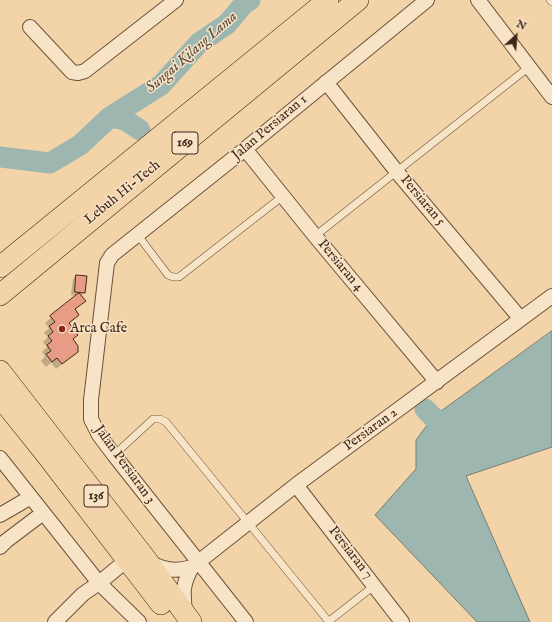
<!DOCTYPE html>
<style>
body{margin:0}
#map{position:relative;width:552px;height:622px;overflow:hidden;background:#f3d4a8;font-family:"IM FELL English",serif}
canvas{display:block}
.north{position:absolute;left:496px;top:16px;width:40px;height:40px;-webkit-text-stroke:3px #f7e3c6;paint-order:stroke;rotate:26deg;font-size:11px;font-weight:700;line-height:16px;text-align:center;color:#412718}
.north::after{content:'';display:block;margin:auto;width:14px;height:18px;background:#412718;clip-path:polygon(50% 0,100% 100%,50% 72%,0 100%)}
</style>
<div id="map">
<canvas width="552" height="622"></canvas>
<div class="north">N</div>
</div>
<script>
const ctx = document.querySelector('canvas').getContext('2d');
ctx.lineJoin = 'round';
function fill(path, color) { ctx.fillStyle = color; ctx.fill(path, 'evenodd'); }
function stroke(path, color, width, dash) { ctx.strokeStyle = color; ctx.lineWidth = width; ctx.lineCap = dash ? 'butt' : 'round'; ctx.setLineDash(dash || []); ctx.stroke(path); }
function label(font, color, halo, rows, align = 'center') {
  ctx.font = font + ' "IM FELL English",serif'; ctx.lineWidth = 3; ctx.setLineDash([]); ctx.textBaseline = 'middle'; ctx.strokeStyle = halo; ctx.fillStyle = color; for (const [text, x, y, turn = 0] of rows) {
    ctx.save(); ctx.translate(x, y); ctx.rotate((+turn || 0) * Math.PI / 180); ctx.textAlign = isNaN(turn) ? turn : align; if (halo) ctx.strokeText(text, 0, 0); ctx.fillText(text, 0, 0); ctx.restore();
  }
}
const water = new Path2D(`
 M552,331V447L466,476L530,622H477L375,515L416,469V440L433,417Z`);
fill(water, '#9db7b0');
stroke(water, '#787d73', 1);
fill(new Path2D(`
 M76,276L84,292L81,296L84,301L74,310L68,324L77,352L56,369L51,363L46,367L41,361L45,356L42,352L47,347L43,342L48,337L44,333L49,328L45,323L77,296L71,295L73,279Z`), '#0003');
stroke(new Path2D(`
 M110,117L125,120L140,130
 M0,157L50,163L80,145L110,117L161,85L199,43L227,24L244,4L250,0
 M425,409L453,437`), '#9db7b0', 21);
const building = new Path2D(`
 M76,275L87,276L85,293L75,292Z
 M79,293L86,301L75,309L79,315L69,323L78,335L73,339L78,346V352L62,364L57,358L52,362L46,354L51,351L47,345L52,341L48,336L53,332L49,326L55,322L50,316Z`);
fill(building, '#e89b85');
stroke(building, '#412718', 1);
const service = new Path2D(`
 M550,0L552,2
 M137,234L168,275L173,277H179L283,196
 M315,236L529,67
 M114,455L153,419H160L166,422L329,622
 M328,622L375,585`);
const minor = new Path2D(`
 M478,0L552,97
 M30,27L72,72L78,73L85,71L176,0
 M326,82L397,172L520,318
 M245,149L315,236L437,382
 M0,458L99,583L139,622
 M296,485L402,622
 M0,515L31,497
 M0,547L6,541L43,513
 M150,562C164,571 177,572 192,567
 M185,612C183,592 182,585 192,567L296,485L552,296
 M55,622L83,594L99,583L127,560
 M246,622L114,455L99,435L91,419V400L107,263L112,255L245,149L427,0`);
const primary = new Path2D(`
 M0,267L328,0
 M0,295L358,0
 M0,371L145,558L191,622
 M0,397L45,453L161,604`);
stroke(service, '#6e523c', 8);
stroke(minor, '#6e523c', 16);
stroke(primary, '#412718', 22);
stroke(service, '#f7e3c6', 7);
stroke(minor, '#f7e3c6', 14);
stroke(primary, '#f3d4a8', 21);
for (const [x, y, r, color] of [
 [62,329,4,"#8f2418"]
]) { const dot = new Path2D(); dot.arc(x, y, r, 0, 2 * Math.PI); ctx.fillStyle = color; ctx.fill(dot); stroke(dot, '#f7e3c6', 1.5); }
for (const [x, y, w] of [
 [185,143,26],
 [96,496,24]
]) { const box = new Path2D(); box.roundRect(x - w / 2, y - 11, w, 22, 3); ctx.fillStyle = '#f7e3c6'; ctx.fill(box); stroke(box, '#412718', 1); }
label('bold 13px', '#412718', null, [
 ["169",185,143],
 ["136",96,496]
]);
label('14px', '#412718', '#f7e3c6', [
 ["Jalan Persiaran 1",270,128,-40],
 ["Lebuh Hi-Tech",123,193,-39],
 ["Persiaran 5",422,201,50],
 ["Persiaran 4",340,266,50],
 ["Persiaran 2",371,430,-36],
 ["Jalan Persiaran 3",124,465,54],
 ["Persiaran 7",350,553,52]
]);
label('14px', '#412718', '#f7e3c6', [
 ["Arca Cafe",70,329]
], 'left');
label('italic 15px', '#584b3e', '#f7e3c6', [
 ["Sungai Kilang Lama",192,53,-41]
]);
</script>
